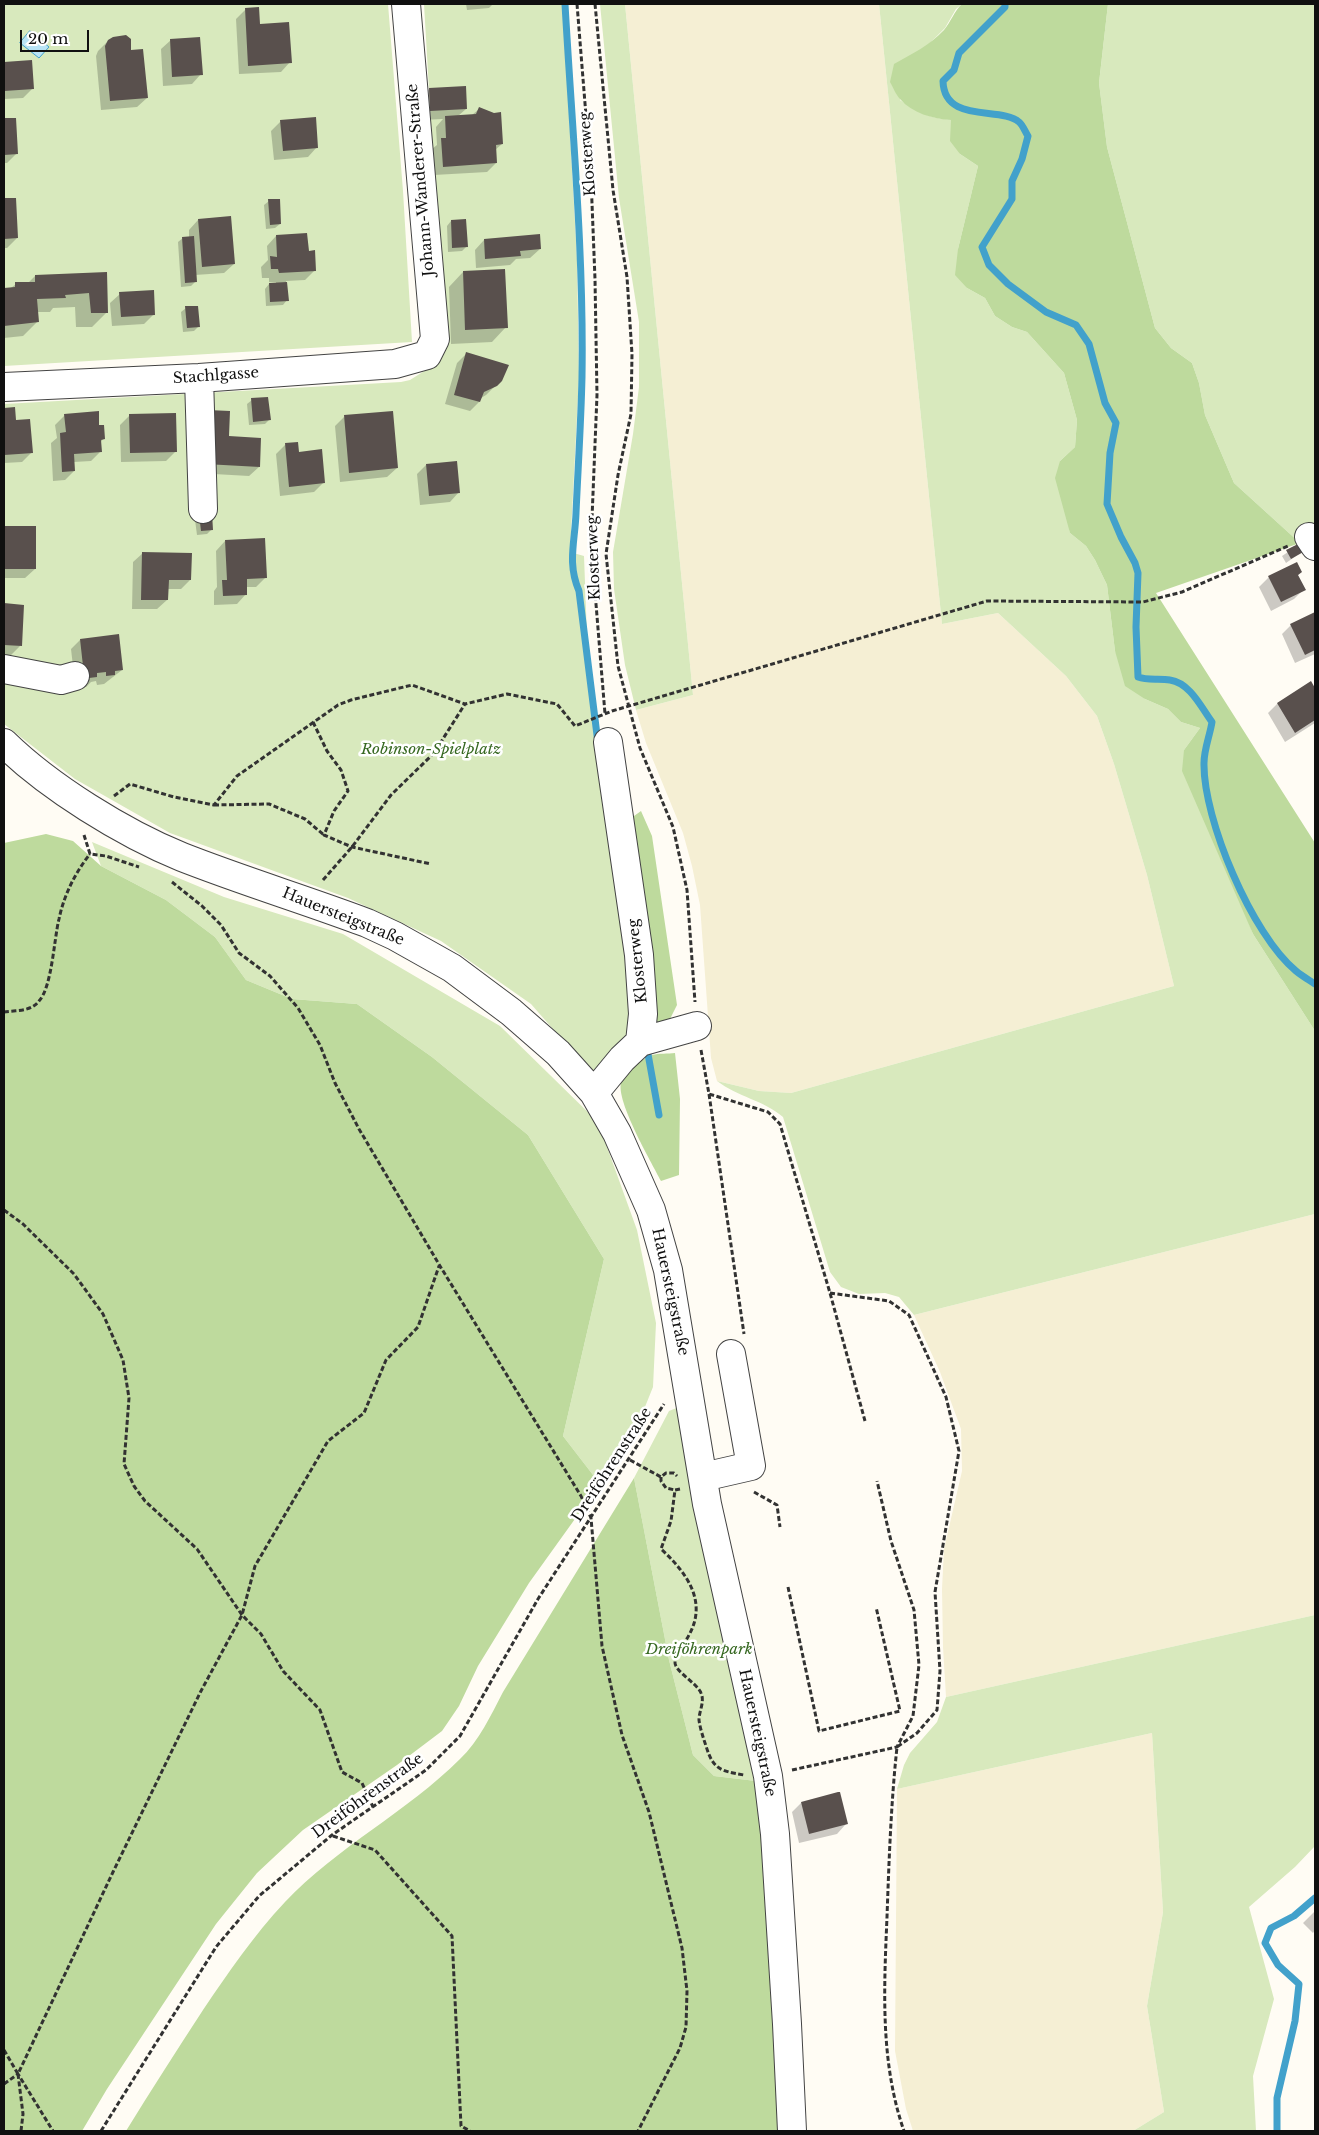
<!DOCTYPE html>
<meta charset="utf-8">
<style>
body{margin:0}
#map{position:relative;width:1319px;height:2135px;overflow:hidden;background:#fffcf4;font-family:"Libre Baskerville",serif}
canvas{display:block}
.frame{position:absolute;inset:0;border:5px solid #101010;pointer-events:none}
.scale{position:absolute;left:20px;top:30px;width:69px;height:22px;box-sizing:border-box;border:2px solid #101010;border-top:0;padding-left:6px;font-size:15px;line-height:18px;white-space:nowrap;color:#101010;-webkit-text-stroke:4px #fff;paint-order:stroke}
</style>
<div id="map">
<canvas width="1319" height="2135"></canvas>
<div class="frame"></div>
<div class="scale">20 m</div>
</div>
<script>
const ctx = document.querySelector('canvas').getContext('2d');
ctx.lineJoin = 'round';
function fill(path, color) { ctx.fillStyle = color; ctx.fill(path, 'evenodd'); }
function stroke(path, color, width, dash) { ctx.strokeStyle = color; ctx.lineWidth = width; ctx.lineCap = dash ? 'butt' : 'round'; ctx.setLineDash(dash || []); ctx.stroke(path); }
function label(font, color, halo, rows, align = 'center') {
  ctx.font = font + ' "Libre Baskerville",serif'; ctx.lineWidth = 5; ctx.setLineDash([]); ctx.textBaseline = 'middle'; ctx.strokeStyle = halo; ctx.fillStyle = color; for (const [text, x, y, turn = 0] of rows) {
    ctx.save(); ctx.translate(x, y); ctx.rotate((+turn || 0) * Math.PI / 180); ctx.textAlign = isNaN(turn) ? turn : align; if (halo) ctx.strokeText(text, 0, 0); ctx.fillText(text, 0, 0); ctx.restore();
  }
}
fill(new Path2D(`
 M625,4H879L942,624L998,613L1066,676L1097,716L1114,764L1147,875L1174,986L791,1093L759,1091L717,1081L711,1058L700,905L692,866L683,833L646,743L636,710L693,695Z
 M1315,1214V1615L946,1697L943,1647L942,1589L944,1549L962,1471L961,1429L940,1372L914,1315Z
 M1152,1733L1163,1912L1147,2006L1164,2112L1133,2131H913L906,2109L895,2051L897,1789Z`), '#f5efd4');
fill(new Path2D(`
 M4,4H388L403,191L412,342L4,366Z
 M424,4H563L577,259L579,377L570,552L584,556L587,636L604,776L632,952L629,1036L594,1076L531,1004L441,941L348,898L170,833L75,779L4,724V404L401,382L410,380L437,363L447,333L434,176Z
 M600,4H625L693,695L636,710L625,665L614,589L613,552L633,434L639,387V322L619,198Z
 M879,4H962L956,9L945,28L928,45L900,100C918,112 929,118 951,120L960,154L978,166L958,249L967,288L985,298L995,316L1012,327L1027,332L1064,373L1077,420L1075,447L1060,461L1070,533L1086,546L1095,560L1107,585L1115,651L1145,699L1168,709L1181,722L1200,728L1184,750L1253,934L1315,1031V1214L914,1315L899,1297L885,1293L859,1294L841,1287L830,1272L783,1117C763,1100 738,1097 717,1081L759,1091L791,1093L1174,986L1147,875L1114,764L1097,716L1066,676L998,613L942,624Z
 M1108,4H1315V531L1300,543L1234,483L1205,415L1199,383L1192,363L1171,348L1155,328L1107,147L1099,83Z
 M92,842L224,897L343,934L500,1026L598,1122L637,1230L656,1323L653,1387L628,1449L600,1484L563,1436L604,1259L528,1135L432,1057L357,1004L292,999L246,980L215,937L166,900L101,866Z
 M679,1407L756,1781L714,1776L693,1755L669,1660L634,1478L669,1411Z
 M1315,1615V1846L1295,1867L1249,1907L1274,1999L1253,2076L1256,2131H1133L1164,2112L1147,2006L1163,1912L1152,1733L897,1789L904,1765L910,1753L937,1722L946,1697Z`), '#d8e9bd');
fill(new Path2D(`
 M962,4H1108L1099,83L1107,147L1155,328L1171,348L1192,363L1199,383L1205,415L1234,483L1300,543L1156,593L1315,843V1031L1253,934L1182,771L1184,750L1200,728L1181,722L1168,709L1145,699L1125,686L1115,651L1107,585L1095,560L1086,546L1070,533L1055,478L1060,461L1075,447L1077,420L1064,373L1027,332L1012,327L995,316L985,298L967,288L955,275L958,249L978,166L960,154L950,141L951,120C933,119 912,113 900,99C896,95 893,87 890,82L894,64C912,54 930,45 944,30C951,22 954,11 962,4Z
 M641,811L652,836L677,1005L666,1027H651L627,821Z
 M46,834L73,841L101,866L166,900L215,937L246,980L292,999L357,1004L432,1057L528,1135L604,1259L563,1436L600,1484L529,1583L478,1666L459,1706L442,1731L397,1765L303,1830L257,1873L216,1924L107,2089L82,2131H4V843Z
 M675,1053L680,1099L679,1175L661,1181C651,1161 616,1102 621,1082C623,1074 644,1057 652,1055C659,1053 668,1054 675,1053Z
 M634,1478L669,1660L693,1755L714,1776L756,1781L767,1866L780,2131H126C151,2090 177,2050 203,2010C228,1973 254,1935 285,1902C337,1847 407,1812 460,1759C479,1741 491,1715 503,1692Z`), '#beda9d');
const water = new Path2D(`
 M30,31L49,47L39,58L20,43Z`);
fill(water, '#b9e4f5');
stroke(water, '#42a1cb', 1);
fill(new Path2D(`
 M466,4H493L489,8L467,10Z
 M246,9L290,62L281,72L239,74L236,19Z
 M171,40L201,74L192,84L163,86L161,49Z
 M108,41L130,52L147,98L137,107L101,110L96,56L98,51Z
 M31,62L32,89L23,98L4,99V64Z
 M429,89L466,109L458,116L472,115L479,109L502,144L495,150L496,163L487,172L434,175L432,149L437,145L436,127L443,119L421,120L420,99Z
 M15,119L17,153L7,163H4V120Z
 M281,121L317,147L308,157L274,160L271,131Z
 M15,199L17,238L7,248H4V200Z
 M269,201L280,224L275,228L266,229L264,205Z
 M198,220L234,264L224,273L195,275L196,281L191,286L181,287L178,242L183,238L189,237V230Z
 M451,221L467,246L462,251L448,252L447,226Z
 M276,236L308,252L315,270L305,280L286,281L287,300L283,305L266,306L265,289L269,284H276V282H269V278H262L261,267L268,260L267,246Z
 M484,240L540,249L530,258L516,259L510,265L476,268L475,250Z
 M463,272L506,327L492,342L451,344L449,287Z
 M105,274L107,312L92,327H76L75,307L53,308L50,312H37V322L23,336L4,338V289L11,288L16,284L28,283L35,276Z
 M120,294L154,314L144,324L112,326L110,303Z
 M186,308L198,327L194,331L183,332L181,312Z
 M467,353L501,380L486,395L481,398L479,402L470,411L445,404L457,363Z
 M252,400L269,420L265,424L249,425L247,404Z
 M4,409H14L15,421L32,452L22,462L4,463Z
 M65,415L98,427L103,439L100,443V452L91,461L74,462V471L65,480L53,481L51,443L57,438L55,425Z
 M130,415L176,451L166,461L121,462L120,425Z
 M344,417L397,468L387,477L340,482L335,426Z
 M227,438L259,467L249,476L196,473Z
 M297,443L298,453L324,482L314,492L280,496L276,454L285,445Z
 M426,465L459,492L450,502L420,505L417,474Z
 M200,515L212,529L207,534L197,535L195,520Z
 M4,527H35V569L25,578H4Z
 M225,541L266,577L256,587H246V594L237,604L214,605V591L217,587L216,551Z
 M1300,544L1303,551L1286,563L1282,556Z
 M143,553L190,580L181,589H167V600L157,609H132L133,562Z
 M1301,572L1297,576L1304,589L1294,599L1271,611L1259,587L1269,577Z
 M4,605L23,606L20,646L11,655H4Z
 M1315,613V654L1295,663L1282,634L1291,625Z
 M80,640L122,670L104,684L97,685L96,681L91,682L86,687H80L75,684L71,649Z
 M1311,683L1315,690V723L1285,742L1268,713L1277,704Z
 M801,1803L846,1824L837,1834L799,1843L792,1812Z
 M1315,1911V1930L1313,1933L1303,1923Z`), '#0003');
stroke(new Path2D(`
 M565,4C572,128 584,253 582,377C581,422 578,468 576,513C575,542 567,563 579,591L598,743
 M1005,4V7L959,53L954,70L943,81C944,124 1001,106 1019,122C1023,125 1025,132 1028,136L1022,159L1012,181V199L982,247L989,265L1008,284L1046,312L1076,325L1089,344L1105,403L1116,423L1110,453L1107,504L1121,537L1135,563L1138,573L1136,627L1138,677C1148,681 1159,678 1170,680C1190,683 1201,707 1212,722C1210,735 1204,749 1204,763C1203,819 1252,935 1296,971C1302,976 1309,980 1315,984
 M648,1054L659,1115
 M1277,2131V2098L1295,2021L1299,1984L1278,1965L1265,1943L1271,1928L1294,1916L1315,1898`), '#42a1cb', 7);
fill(new Path2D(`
 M259,7L260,24L289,22L292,63L248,66L245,8Z
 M126,35L131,39V50L143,49L148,98L110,101L105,46L108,40L113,37Z
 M200,37L203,75L172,77L170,39Z
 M32,60L34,89L4,91V62Z
 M466,86L467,109L430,111L429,88Z
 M479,107L494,113L501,112L503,144L496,145L497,163L443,167L441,138H446L445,116L476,114Z
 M316,117L318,148L283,151L280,120Z
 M4,118H16L18,154L4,155Z
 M4,198H16L18,238L4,239Z
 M268,199H280L281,224L270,225Z
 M231,216L235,264L202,267L198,219Z
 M466,219L468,247L452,248L451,220Z
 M307,233L309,251L315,250L316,271L279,273L278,269H271L270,256L277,257L276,235Z
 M540,234L541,249L520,251L521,256L485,259L484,239Z
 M194,236L197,282L185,283L182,237Z
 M505,269L508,328L465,330L463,271Z
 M107,272L108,313H91L89,293L65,295L66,298L37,299L39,322L4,326V288L15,287V282H35V275Z
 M287,282L289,301L270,302L269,283Z
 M154,290L155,315L121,317L119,292Z
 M185,306H198L200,327L187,328Z
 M466,352L509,365L502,381L497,386L484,392L480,402L454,395Z
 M268,397L271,420L253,422L251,398Z
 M15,407L16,420L30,419L33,453L4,455V408Z
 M208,410L230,411L229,436L261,438L260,467L205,464Z
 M99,411V425H104L105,439L101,440L102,452L74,454L75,471L62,472L60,433L66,432L64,414Z
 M393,411L398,468L349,473L344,415Z
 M176,413L177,452L130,453L129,414Z
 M298,442L299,452L322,449L325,483L289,487L285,443Z
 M457,461L460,493L429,496L426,464Z
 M212,513L213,530L201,531L199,514Z
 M4,526H36V569H4Z
 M265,538L267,578L247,579V595L223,596L222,580H227L225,540Z
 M1300,543L1305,551L1291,559L1286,550Z
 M142,552L192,553L191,580H169L168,600H141Z
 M1297,562L1302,572L1298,575L1306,590L1281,602L1268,576Z
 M4,603L24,605L22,646L4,645Z
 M1315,612V650L1305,655L1290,624Z
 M119,634L123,670L115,671V675L106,676V672L97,673V677L89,678V674L84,675L80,639Z
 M1311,681L1315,688V720L1295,733L1277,703Z
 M838,1792H840L848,1824L809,1834L801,1802Z`), '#59504d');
const minor = new Path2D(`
 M199,378L203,509
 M4,387L199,378L395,364L427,355L435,339L406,4
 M1309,537L1315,546
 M4,669L61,680L75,676
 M4,743C49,787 123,833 182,857C243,881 306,900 367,923L395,936L452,968L511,1012L558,1053L594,1093L617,1133L651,1210L668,1270L707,1504L768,1776L775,1834L787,2024L792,2131
 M640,1042L697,1026
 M594,1093L622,1059L640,1042L643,1014L639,955L608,742
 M703,1477L751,1466L731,1354`);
stroke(minor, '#434343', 30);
stroke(new Path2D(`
 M577,4L591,178L595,279L597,395L591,543L605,714
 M595,4L613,190L627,277L632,354L631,414L618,475L606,554L618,666L640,748L673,827L687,890L695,1002
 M313,722L327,751L341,770L348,791L334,811L324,835L352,847L431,864
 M114,796L130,784L174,797L214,805L237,776L338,705L351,700L412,685L465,704L507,694L557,704L575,726L612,711L987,601L1143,602L1182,592L1288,546
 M214,805L269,804L305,819L324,835
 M84,835L90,854L106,856L139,867
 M323,880L352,847L391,795L434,753L465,704
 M172,882L202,906L221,925L239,953L270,976L298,1008L320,1045L335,1083L359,1129L440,1266L581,1496L591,1518L602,1646L622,1735L649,1812L682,1948L687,1991L686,2027L680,2048L638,2131
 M4,1012C16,1010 31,1012 39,1001C52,987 54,939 59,919C64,895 75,873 90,854
 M701,1050L709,1094L768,1112L780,1124L830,1293L865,1421
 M709,1094L744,1334
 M4,1210L23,1224L74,1274L103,1314L123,1360L129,1398L124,1464L134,1486L145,1501L197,1549L242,1615L261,1634L283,1671L320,1710L342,1772L362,1783L373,1807
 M830,1293L889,1301L909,1315L946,1397L959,1451L935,1592L940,1671L937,1710L917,1733L897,1747C891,1803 889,1860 887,1917C884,1989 880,2062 904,2131
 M630,1460L661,1477L666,1473H674L677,1476
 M661,1477V1481L666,1488L675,1490
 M680,1489L675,1490L671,1521L661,1549C686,1572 708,1601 689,1635C685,1643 675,1654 675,1662C674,1671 697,1683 701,1693C705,1702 699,1711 699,1720C700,1728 703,1737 706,1746C713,1769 720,1771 744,1775
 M754,1492L777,1505L780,1527
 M788,1587L819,1731L900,1711L876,1607
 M792,1770L897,1747L913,1716L919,1665L914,1610L891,1541L877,1481
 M333,1836L375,1850L452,1936L461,2126L470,2131
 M4,2050L18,2074
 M4,2084L18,2074L53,2131
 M21,2131L23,2114L18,2074L113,1872L201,1691L242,1615L255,1566L328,1441L364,1413L386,1360L418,1327L439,1266
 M101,2131L216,1947L259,1896L332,1835L426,1770L460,1736L538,1599L664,1404`), '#323232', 3, [5, 2.5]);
stroke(minor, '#fff', 28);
label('15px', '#101010', '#fff', [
 ["Klosterweg",588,154,-94],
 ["Johann-Wanderer-Straße",421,180,-95],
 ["Stachlgasse",216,376,-4],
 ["Klosterweg",594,558,-92],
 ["Hauersteigstraße",343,917,22],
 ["Klosterweg",638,961,-96],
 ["Hauersteigstraße",670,1292,78],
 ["Dreiföhrenstraße",612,1465,-57],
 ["Hauersteigstraße",757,1733,78],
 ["Dreiföhrenstraße",368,1796,-36]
]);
label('italic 15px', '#366821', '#fff', [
 ["Robinson-Spielplatz",431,750],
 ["Dreiföhrenpark",699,1650]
]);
</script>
